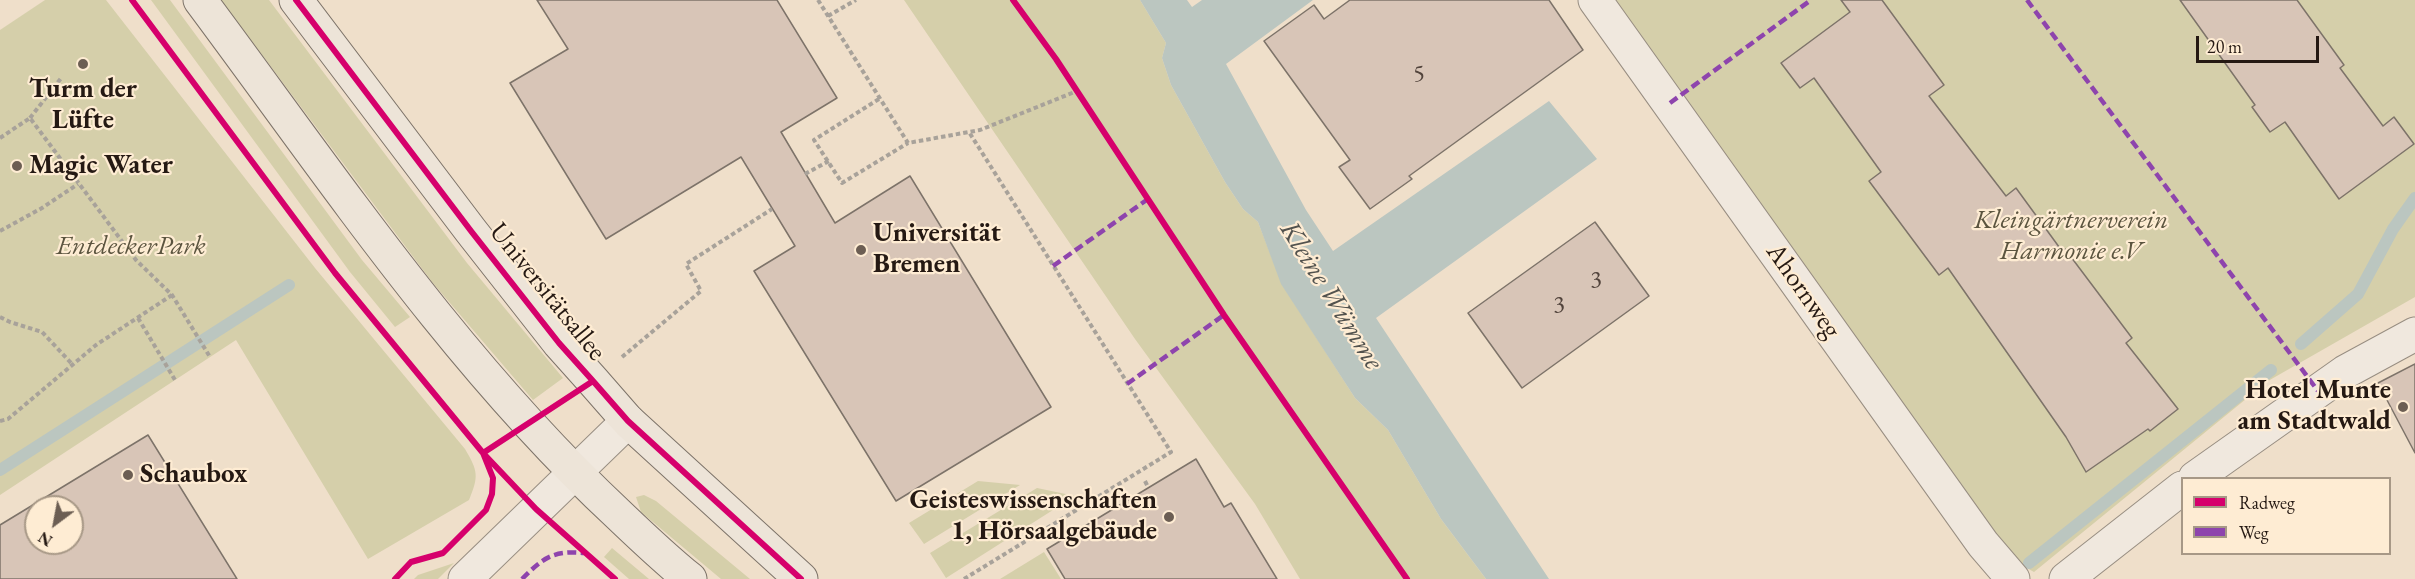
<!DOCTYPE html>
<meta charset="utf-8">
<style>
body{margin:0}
#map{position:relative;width:2415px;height:579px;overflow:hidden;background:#efdfca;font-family:"EB Garamond",serif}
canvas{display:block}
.legend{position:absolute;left:2181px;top:477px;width:210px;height:78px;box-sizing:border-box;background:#feecd3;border:2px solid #a79886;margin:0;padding:8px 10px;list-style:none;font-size:18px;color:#251913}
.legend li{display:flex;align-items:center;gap:12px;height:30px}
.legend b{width:30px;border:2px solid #a79886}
.north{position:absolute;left:24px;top:495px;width:60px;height:60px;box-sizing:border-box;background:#feecd3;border:2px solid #a79886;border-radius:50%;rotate:212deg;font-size:16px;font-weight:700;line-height:24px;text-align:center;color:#251913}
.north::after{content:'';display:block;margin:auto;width:21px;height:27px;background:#6c5e53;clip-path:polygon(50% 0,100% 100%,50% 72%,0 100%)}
.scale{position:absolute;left:2196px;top:36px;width:123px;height:27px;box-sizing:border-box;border:3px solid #251913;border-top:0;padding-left:8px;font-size:18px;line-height:21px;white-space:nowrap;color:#251913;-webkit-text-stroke:4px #feecd3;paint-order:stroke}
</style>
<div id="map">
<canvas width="2415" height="579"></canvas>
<ul class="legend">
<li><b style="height:8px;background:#d6006c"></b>Radweg</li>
<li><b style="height:8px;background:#8e44ad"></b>Weg</li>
</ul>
<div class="north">N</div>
<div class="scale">20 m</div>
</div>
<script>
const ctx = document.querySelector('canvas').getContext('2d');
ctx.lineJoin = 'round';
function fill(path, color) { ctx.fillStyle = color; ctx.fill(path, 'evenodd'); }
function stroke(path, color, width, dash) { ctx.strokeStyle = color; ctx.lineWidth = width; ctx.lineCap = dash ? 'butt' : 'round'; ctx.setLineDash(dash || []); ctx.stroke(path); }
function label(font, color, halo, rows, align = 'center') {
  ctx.font = font + ' "EB Garamond",serif'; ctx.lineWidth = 4.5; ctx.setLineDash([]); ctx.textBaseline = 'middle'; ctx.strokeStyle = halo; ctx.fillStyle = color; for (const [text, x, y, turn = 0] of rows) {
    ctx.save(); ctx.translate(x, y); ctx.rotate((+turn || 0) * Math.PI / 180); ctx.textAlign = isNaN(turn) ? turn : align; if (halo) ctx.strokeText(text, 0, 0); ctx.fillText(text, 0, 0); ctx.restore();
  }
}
fill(new Path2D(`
 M45,0H106L315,268L465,449C478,471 479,476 469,500L368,559L236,340L0,495V30Z
 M151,0H170L362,260L410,317L395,327L350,272Z
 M221,0H269L467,263L563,378L533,400L432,282Z
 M904,0H1140L1166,43L1162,58L1171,85L1225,182L1243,209L1258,222L1282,284L1355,398L1388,430L1441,519L1486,579H1300L1255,504L1135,339Z
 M1608,0H2415V297L2268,381L2034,572L2014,561Z
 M978,481L1020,485L924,544L909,523Z
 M1037,488L1075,496L946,578L930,553Z
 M644,495L656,501L750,579H721L641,512L636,497Z
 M612,548L649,579H629L604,557Z
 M1044,552L1061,579H1000Z
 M454,563L438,579H414L418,575Z`), '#d5cfaa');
fill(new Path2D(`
 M1140,0H1187L1192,7L1202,0H1313L1226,64L1306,210L1333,251L1549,101L1597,159L1376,318L1549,579H1486L1441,519L1388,430L1355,398L1281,284L1258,222L1243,209L1225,182L1171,85L1162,58L1166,43Z`), '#bbc6c0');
stroke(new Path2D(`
 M2301,344L2358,294L2393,229L2415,198
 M0,470L289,285
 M2029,563L2271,370`), '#bbc6c0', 12);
const building = new Path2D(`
 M537,0H777L837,98L781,132L835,223L910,176L1051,407L896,501L754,271L795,246L741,157L606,239L510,83L568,49Z
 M1350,0H1549L1583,50L1409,176L1412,179L1370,209L1339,167L1350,160L1264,41L1314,5L1324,19Z
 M1841,0H1882L1944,85L1929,96L2006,196L2016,188L2062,251L2065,249L2132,338L2126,343L2178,409L2150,431L2148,429L2086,472L2066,437L1948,268L1939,275L1869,181L1881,172L1814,78L1800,88L1781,63L1850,12Z
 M2180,0H2297L2344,65L2340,68L2383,126L2394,117L2414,144L2339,199L2285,122L2270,132L2252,107L2255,105Z
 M1595,222L1649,296L1522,388L1468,313Z
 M2415,364V453L2378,383Z
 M148,435L237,579H0V525ZM36,507H72V543H36Z
 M1196,459L1224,507L1231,503L1277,579H1065L1047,549Z`);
fill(building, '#d8c5b7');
stroke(building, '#7d7369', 1.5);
const minor = new Path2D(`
 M1595,0L1983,544L2013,579
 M2195,478L2345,372L2415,334
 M465,579L628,421
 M2066,579L2182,488`);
const major = new Path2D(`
 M200,0C332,177 457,364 619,515C642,537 665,559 690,579
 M296,0L471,231L559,343L593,381L628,421L801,579`);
stroke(minor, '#988e82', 35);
stroke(major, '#7d7369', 35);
stroke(new Path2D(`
 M818,0L908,143L980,130L1077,91
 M828,16L856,0
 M879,99L814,140L842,183L908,143
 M30,118L62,77
 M0,138L30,118L136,260L172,295L210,357
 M805,174L829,161
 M0,231L42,208L78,184
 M0,317L10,322L42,332L73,365
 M138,318L175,380
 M622,357L701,291L686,264L772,209
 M0,421L8,419L96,345L172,295
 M1145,481L1148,487
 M964,579L1171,452L969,132`), '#a8a29a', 4, [4.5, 3]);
stroke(minor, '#f0e8de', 33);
stroke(major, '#ede4d8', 33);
stroke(new Path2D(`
 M2027,0L2318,391
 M1670,103L1811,0
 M1053,266L1148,199
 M1127,384L1224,315
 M522,579C543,558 553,550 584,553`), '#8e44ad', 4.5, [9, 4.5]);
stroke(new Path2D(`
 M132,0L335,273L483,453L536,509L615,579
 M296,0L471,231L559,343L593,381L628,421L801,579
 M1013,0L1056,59L1224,315L1407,579
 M395,579L411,562L443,553L486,510L492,494L493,478L483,453L593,381`), '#d6006c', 6);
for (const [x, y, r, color] of [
 [83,64,6,"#6c5e53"],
 [17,166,6,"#6c5e53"],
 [861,250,6,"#6c5e53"],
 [2403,407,6,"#6c5e53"],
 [128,475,6,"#6c5e53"],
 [1169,517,6,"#6c5e53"]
]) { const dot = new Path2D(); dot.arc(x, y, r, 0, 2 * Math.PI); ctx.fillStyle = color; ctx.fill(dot); stroke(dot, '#feecd3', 2); }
label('24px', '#52443c', null, [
 ["5",1419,74],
 ["3",1596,280],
 ["3",1559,305]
]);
label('bold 27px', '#251913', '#feecd3', [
 ["Turm der",83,90,"center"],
 ["Lüfte",83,121,"center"],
 ["Magic Water",29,166],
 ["Universität",873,234],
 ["Bremen",873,265],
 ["Hotel Munte",2391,391,"right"],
 ["am Stadtwald",2391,422,"right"],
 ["Schaubox",140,475],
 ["Geisteswissenschaften",1157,501,"right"],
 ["1, Hörsaalgebäude",1157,532,"right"]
], 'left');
label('italic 27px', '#5b543f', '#feecd3', [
 ["Kleingärtnerverein",2071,221],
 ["Harmonie e.V",2071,252],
 ["EntdeckerPark",131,247]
]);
label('27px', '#251913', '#feecd3', [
 ["Ahornweg",1803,291,55],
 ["Universitätsallee",547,292,51]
]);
label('italic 28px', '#52524e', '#feecd3', [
 ["Kleine Wümme",1331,296,58]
]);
</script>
